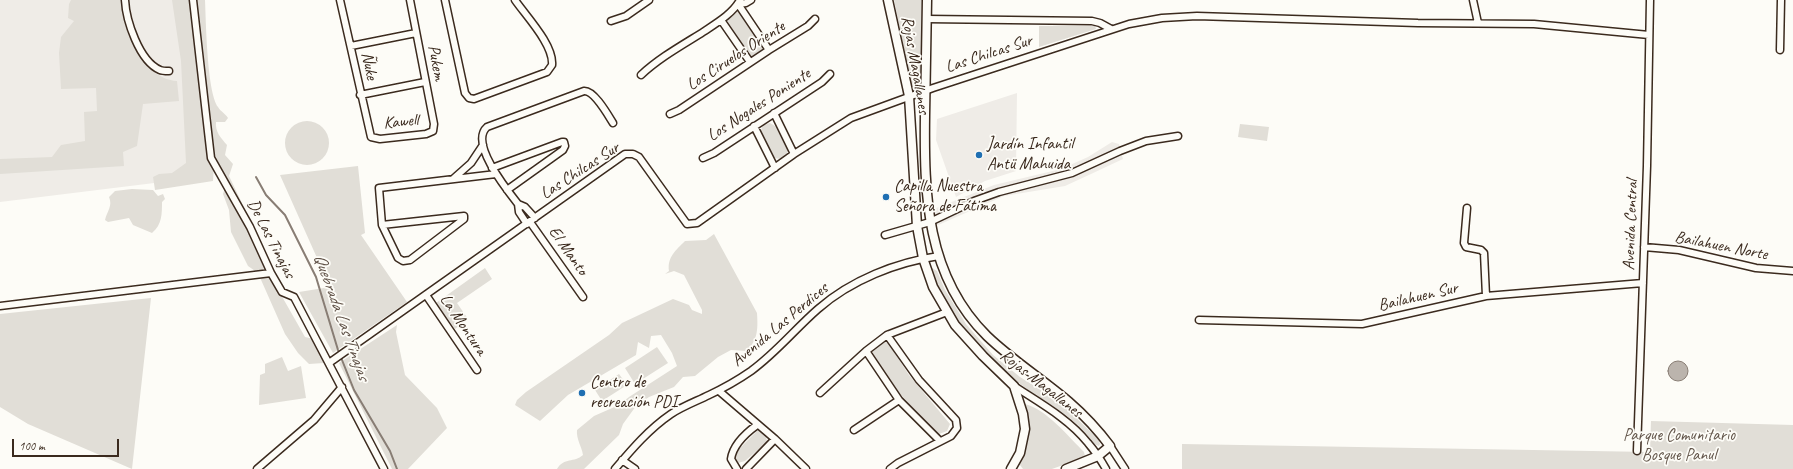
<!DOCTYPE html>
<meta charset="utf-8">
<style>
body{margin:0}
#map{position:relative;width:1793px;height:469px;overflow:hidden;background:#fdfcf7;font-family:Caveat,sans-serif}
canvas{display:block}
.scale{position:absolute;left:12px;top:439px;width:107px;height:18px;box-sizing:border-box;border:2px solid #3b2a1e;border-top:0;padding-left:5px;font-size:12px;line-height:14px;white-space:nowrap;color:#3b2a1e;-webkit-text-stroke:3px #fdfcf7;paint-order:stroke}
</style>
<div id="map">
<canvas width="1793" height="469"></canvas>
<div class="scale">100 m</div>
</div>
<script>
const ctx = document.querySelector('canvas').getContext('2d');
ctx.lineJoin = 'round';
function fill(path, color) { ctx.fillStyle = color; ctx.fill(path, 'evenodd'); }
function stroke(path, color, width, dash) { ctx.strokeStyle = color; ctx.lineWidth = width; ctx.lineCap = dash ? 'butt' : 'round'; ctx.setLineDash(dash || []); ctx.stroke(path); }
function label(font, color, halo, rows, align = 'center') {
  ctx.font = font + ' Caveat,sans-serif'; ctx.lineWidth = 3.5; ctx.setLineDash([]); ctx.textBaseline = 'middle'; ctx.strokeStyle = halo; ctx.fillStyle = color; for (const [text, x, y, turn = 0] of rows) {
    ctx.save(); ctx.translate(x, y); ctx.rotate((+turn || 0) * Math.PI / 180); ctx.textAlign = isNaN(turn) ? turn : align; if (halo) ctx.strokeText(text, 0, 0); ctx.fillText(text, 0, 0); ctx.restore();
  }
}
fill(new Path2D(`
 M0,0H183L203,177L0,202Z
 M1017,93L1016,171L985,181L956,197L936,140L937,119Z
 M1112,142L1119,144L1123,159L1091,174L1065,186L1004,196L936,226L934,209L994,185L1061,169L1088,157Z`), '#efece7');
fill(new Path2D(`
 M71,0H121C123,30 143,79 177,81L179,101L143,104L137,146L123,152L124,166L0,174V159L52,157L61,145L85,141L84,112L97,111L96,88L61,89L59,53L61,37L74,21L68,18L69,4Z
 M172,0H205C206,22 207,92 218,107C221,112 225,113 228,118L225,122H216C215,132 221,138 227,145L225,155L233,164L229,176L277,276L276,286L305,337L318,340L326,353L324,363L309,364L298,353L285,334L258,273L248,266L231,232L229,210L223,194C228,178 225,176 214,164L213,181L155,190L153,177L159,174L172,173L186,163L181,61Z
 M894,0H922L921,83L919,86H914L911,83Z
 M736,12H740L742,14L763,47L762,52L752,59L749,58L728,26V20Z
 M1039,26H1095L1096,29L1039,47Z
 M285 143a22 22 0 1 1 44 0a22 22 0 1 1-44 0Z
 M770,123L775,126L788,150L787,155L781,159L774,158L760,133L763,125Z
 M1240,124L1269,127L1267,141L1238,137Z
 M358,166L365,233L361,235L407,302L333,353L299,292L330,287L280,175Z
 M132,189L153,190L158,196L163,194L165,199L162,202C162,214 162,225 152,233L133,225L129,218L108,222L105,220C107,211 113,206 109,197L115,191Z
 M714,234L757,313C758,329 758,339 747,351L731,350L718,357L695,376L683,377L674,387L649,397L636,406L623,424L619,435L584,469H557C564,457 574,463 583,455C582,447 576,439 577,430L594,416L619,405L629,397L677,366L672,353L661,335L651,336L649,348L638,342L636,355L568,395L540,421L515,405L517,400L526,392L609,335L622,323L673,299L689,305L692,310L702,314V310L684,275L674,271L665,274L669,271C667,257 676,250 685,241L706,240Z
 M485,268L492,279L457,303L468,319L455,329L436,303Z
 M932,268L937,271L945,290L966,324L993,355L1020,377L1044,392L1070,412L1099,440L1100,444L1099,446L1094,444C1076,417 1047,403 1023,386C985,360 944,315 931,270Z
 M151,298L132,469L28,424L0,407V314Z
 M397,325L396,332L405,375L437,408L447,428L408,469H392L339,363Z
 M883,341L888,343L909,375L950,424L947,431L939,434C921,418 877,372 872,350Z
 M657,347L668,363L635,384L625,368Z
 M282,357L288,371L301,366L306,398L259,405L260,375L265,373V364Z
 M619,374L627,385L602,401L595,390Z
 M1025,404C1046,409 1069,437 1084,452L1085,457L1052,469H1023L1020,465V458L1026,412Z
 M1651,421L1793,425V469H1182V444L1650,452Z
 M759,429L766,435L767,442L745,461L738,463L735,458L739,449Z`), '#e1ded7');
const water = new Path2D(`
 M1668 371a10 10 0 1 1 20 0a10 10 0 1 1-20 0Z`);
fill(water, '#bbb4ad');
stroke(water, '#887d74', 1);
stroke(new Path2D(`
 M256,177L266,195L285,215L316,277L338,350L354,390L390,451L397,469`), '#887d74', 2);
const street = new Path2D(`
 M125,0C126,20 139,61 160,70C162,71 167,71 169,71
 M193,0L211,158L250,227L271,273L282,292L294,297L384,469
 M340,0L371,137L380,139L426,134L433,131L434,124L410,0
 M445,0L465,93L469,98L474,99L547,72L552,65C554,45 526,16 515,0
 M1473,0L1478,23
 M738,4L769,50
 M738,4L746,3L751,0
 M927,19L1092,21L1100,23L1111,29
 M721,20L750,62
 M611,21L626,16L649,0
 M351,46L416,33
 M1780,50L1781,0
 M641,75C658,59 679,47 700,34C713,25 732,15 740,0
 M360,95L425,82
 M774,113L794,154
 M670,114L679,110L769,50L808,26L815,19
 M754,126L775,168
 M703,158L714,153L822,82L830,74
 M492,168L562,142H564L565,146L563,150L507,190
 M453,179L471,163L483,145
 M518,204C507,190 469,143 487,127L584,91C594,90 608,115 613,123
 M1467,208L1464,243L1466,247L1481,250L1484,253L1486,296
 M530,222L583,297
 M527,224L519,212L518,204L525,207L535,218
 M382,225L464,216V219L410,260L403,261L398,258L382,225L379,188L496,174
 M885,235L930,222L974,201L999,192L1072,173L1120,151L1146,141L1178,136
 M1644,247L1679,250L1756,268L1793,271
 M426,295L477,370
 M0,306L271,273
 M1199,320L1362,324L1486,296L1643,283
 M887,335L919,380L956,420L957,428L951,436L898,463L890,469
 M866,351L899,400L940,441
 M329,363L625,154H633L639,157L687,224L697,223L794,154L851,118L933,88L1129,24L1162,18L1197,16L1418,23L1534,24L1649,35
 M1014,386C1040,403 1069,419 1088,443C1095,451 1101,460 1106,469
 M719,391L775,439L806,469
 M820,393L866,351L887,335L947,312
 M854,430L899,400
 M1110,446L1125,469
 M1637,451L1647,166L1650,0
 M622,460L635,469
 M257,469L314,420L342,387
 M615,469C632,449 649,429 671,414C683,406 697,401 709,395C724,388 738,380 751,371C777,352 795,329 818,309C851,280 897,262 939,256
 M737,469L731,459C733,445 746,433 757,425
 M746,469L775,439`);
const secondary = new Path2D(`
 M888,0L909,96L917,226L923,258L933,287L955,325L983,356L1014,386L1023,414L1025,429L1020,453L1011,469
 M927,0C926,38 926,77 925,115C924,194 926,276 987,336C1012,360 1042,379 1069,402C1084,415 1098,430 1110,446L1098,456L1066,469`);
stroke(street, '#3b2a1e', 9);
stroke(secondary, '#3b2a1e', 11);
stroke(street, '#fdfcf7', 6);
stroke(secondary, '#fdfcf7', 8);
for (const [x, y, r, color] of [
 [979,155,4,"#1f6fb2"],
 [886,197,4,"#1f6fb2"],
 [582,393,4,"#1f6fb2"]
]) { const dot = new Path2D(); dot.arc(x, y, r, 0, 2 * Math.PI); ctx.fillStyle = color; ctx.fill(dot); stroke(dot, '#fdfcf7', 1.5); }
label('17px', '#3b2a1e', '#fdfcf7', [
 ["Las Chilcas Sur",989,54,-18],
 ["Los Ciruelos Oriente",736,56,-33],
 ["Pukem",436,63,80],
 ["Rojas Magallanes",915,65,80],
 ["Ñuke",369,66,79],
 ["Los Nogales Poniente",759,105,-33],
 ["Kawell",401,122,-6],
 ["Las Chilcas Sur",580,171,-33],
 ["Avenida Central",1631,225,-88],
 ["De Las Tinajas",271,239,63],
 ["Bailahuen Norte",1721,246,11],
 ["El Manto",568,251,55],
 ["Bailahuen Sur",1418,297,-13],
 ["La Montura",463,325,56],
 ["Avenida Las Perdices",780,325,-40],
 ["Rojas Magallanes",1041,384,38]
]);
label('17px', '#3b2a1e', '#fdfcf7', [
 ["Jardín Infantil",987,145],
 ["Antü Mahuida",987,165],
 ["Capilla Nuestra",894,187],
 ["Señora de Fátima",894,207],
 ["Centro de",590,383],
 ["recreación PDI",590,403]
], 'left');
label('17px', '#64574c', '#fdfcf7', [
 ["Parque Comunitario",1679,436],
 ["Bosque Panul",1679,456]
]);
label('italic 18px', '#615349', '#fdfcf7', [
 ["Quebrada Las Tinajas",341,317,70]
]);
</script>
